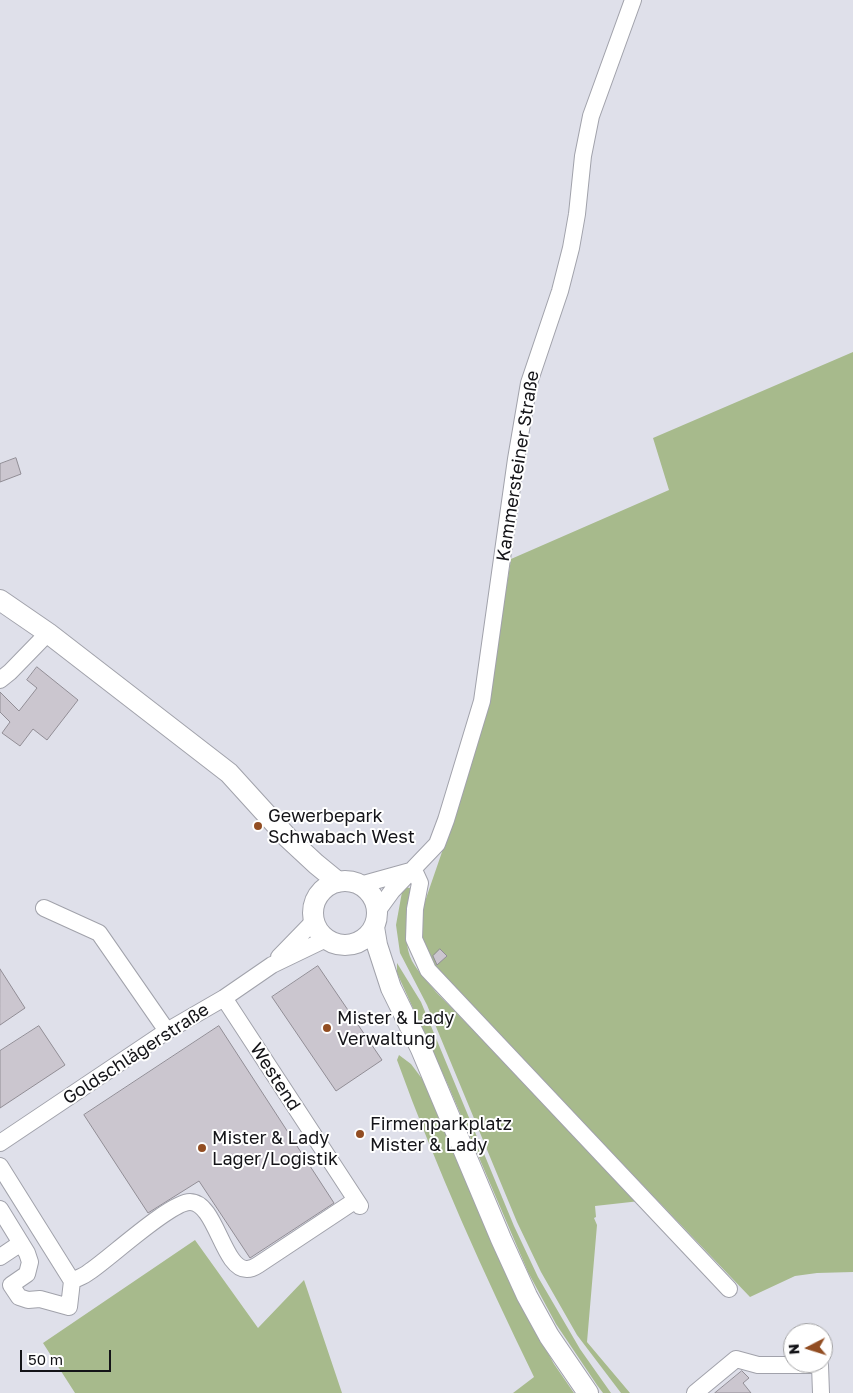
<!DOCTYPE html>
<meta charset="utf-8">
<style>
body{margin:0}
#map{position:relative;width:853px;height:1393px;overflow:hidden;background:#dfe0ea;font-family:"Golos Text",sans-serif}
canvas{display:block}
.north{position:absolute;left:783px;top:1323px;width:50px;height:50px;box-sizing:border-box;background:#fff;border:1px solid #a1a1a3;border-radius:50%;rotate:265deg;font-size:14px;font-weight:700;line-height:20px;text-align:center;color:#141418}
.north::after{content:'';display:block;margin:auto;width:18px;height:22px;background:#924d22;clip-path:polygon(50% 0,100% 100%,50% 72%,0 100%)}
.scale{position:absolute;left:20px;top:1350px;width:91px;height:22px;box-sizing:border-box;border:2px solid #141418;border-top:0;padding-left:6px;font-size:15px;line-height:18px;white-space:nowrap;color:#141418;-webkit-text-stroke:4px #fff;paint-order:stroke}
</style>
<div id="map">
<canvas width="853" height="1393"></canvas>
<div class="north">N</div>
<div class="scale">50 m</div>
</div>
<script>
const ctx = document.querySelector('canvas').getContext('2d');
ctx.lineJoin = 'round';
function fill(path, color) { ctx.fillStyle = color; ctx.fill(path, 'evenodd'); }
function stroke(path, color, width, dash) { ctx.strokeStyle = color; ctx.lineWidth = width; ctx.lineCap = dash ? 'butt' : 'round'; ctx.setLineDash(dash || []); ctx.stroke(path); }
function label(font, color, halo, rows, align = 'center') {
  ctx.font = font + ' "Golos Text",sans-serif'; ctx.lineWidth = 4; ctx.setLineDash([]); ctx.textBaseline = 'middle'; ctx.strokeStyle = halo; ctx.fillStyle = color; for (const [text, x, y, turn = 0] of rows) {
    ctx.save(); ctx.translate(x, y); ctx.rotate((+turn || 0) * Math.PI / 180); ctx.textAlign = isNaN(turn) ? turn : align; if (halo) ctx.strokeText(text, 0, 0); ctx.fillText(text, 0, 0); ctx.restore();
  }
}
fill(new Path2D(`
 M853,352V1272L817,1273L795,1276L750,1297L431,964L422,950V910L463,791L492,677L511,559L669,490L653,438Z
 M404,887L410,888C411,896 407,907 407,915C406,929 405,948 412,961C418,972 428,982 436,992L640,1201L595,1206L596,1217L594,1218L597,1225L587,1342L630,1393H621L577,1335L541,1272L517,1222L427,1005L400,953L396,925L402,892Z
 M397,963L421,1002L514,1226L538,1277L580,1349L611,1393H603L597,1385L556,1324L528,1272L448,1085L397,973Z
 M399,1055L411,1064L426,1084L536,1331L554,1364L574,1393H513L534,1377C484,1274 436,1168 397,1060Z
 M195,1240L258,1328L304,1280L342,1393H75L43,1343Z`), '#a7ba8c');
const building = new Path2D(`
 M16,458L21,474L0,482V464Z
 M37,667L78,700L47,740L33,729L20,746L2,733L10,722L0,712V692L19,711L37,688L27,680Z
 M440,949L447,956L437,965L433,956Z
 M318,966L382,1060L336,1091L272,997Z
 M0,969L25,1008L0,1025Z
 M39,1026L65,1065L0,1108V1051Z
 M219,1026L334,1203L250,1258L199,1181L148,1213L84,1115Z
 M742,1371L749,1378L743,1383L751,1393H715Z`);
fill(building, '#cbc6cf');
stroke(building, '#918d95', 1);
const minor = new Path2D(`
 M0,680L10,672L48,633
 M414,870L420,883L415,909L414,939L428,970L729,1289
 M360,885L414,870
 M44,908L99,933L167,1031
 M376,913L392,891L437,844L446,820L482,701L516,459L529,383L560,291L571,248L577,214L583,156L591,116L633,0
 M279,957L314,921
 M224,998L360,1206
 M0,1143L167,1031L224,998L272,965L326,939
 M0,1166L72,1281L69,1307L40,1299L28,1300L19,1297L11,1285L27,1274L30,1262L27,1253L0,1209
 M0,1257L21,1243
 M72,1281C78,1278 84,1276 89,1272C109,1259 170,1202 190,1202C216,1202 223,1270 247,1269C251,1269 255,1267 258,1265L356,1200
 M695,1393L736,1359L758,1365H820L821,1393`);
const major = new Path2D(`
 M0,600L48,633L229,773L288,838L316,864L338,882
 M313 913a32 32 0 1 1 64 0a32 32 0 1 1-64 0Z
 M374,927L377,945L391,988L421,1049L501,1239L527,1296L549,1336L588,1393`);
stroke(minor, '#a1a2ab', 18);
stroke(major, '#a1a2ab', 22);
stroke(minor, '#fff', 16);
stroke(major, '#fff', 20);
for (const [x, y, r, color] of [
 [258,826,5,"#924d22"],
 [327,1028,5,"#924d22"],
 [360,1134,5,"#924d22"],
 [202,1148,5,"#924d22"]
]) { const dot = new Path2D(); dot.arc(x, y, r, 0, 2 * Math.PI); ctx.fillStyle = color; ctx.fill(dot); stroke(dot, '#fff', 2); }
label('18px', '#141418', '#fff', [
 ["Kammersteiner Straße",518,466,-81],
 ["Goldschlägerstraße",136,1054,-33],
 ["Westend",275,1077,57]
]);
label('18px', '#141418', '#fff', [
 ["Gewerbepark",268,816],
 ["Schwabach West",268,837],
 ["Mister & Lady",337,1018],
 ["Verwaltung",337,1039],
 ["Firmenparkplatz",370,1124],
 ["Mister & Lady",370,1145],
 ["Mister & Lady",212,1138],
 ["Lager/Logistik",212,1159]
], 'left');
</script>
